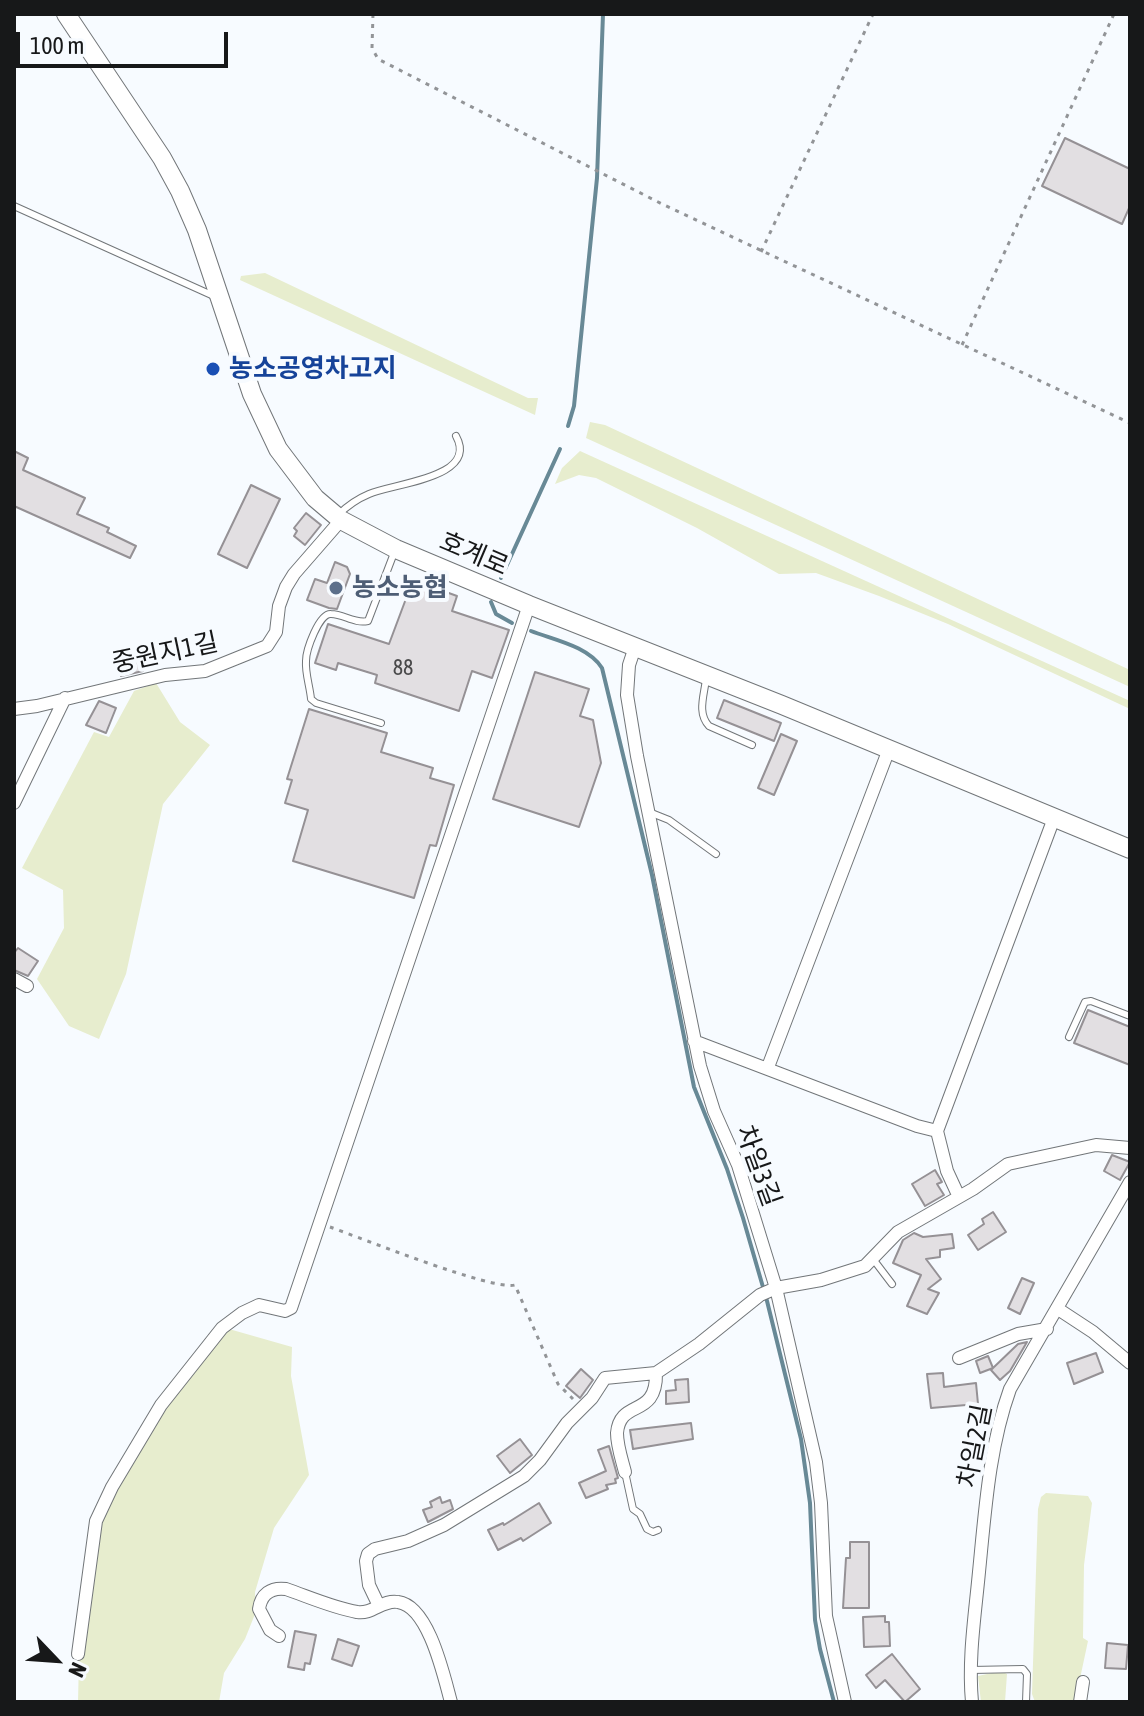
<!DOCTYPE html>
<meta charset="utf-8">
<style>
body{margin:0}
#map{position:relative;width:1144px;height:1716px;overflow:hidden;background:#f7fbff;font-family:"Asap Condensed",sans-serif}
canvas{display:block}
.frame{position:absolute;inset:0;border:16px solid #171819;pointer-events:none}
.north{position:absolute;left:16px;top:1620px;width:80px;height:80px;-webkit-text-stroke:6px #f7fbff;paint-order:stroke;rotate:115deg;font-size:22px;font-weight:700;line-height:32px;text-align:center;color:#171819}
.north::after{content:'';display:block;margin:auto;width:28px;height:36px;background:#171819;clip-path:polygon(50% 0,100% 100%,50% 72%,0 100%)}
.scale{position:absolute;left:16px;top:32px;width:212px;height:36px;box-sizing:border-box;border:4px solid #171819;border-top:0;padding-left:10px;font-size:24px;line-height:28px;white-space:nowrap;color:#171819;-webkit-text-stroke:6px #f7fbff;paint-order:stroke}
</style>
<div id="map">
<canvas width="1144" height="1716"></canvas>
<div class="frame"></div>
<div class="north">N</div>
<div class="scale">100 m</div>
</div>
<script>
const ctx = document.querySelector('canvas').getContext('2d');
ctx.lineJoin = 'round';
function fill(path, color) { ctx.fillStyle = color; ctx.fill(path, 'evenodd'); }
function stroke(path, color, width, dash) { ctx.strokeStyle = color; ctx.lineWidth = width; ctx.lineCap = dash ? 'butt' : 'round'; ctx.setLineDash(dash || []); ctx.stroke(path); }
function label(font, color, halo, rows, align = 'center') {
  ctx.font = font + ' "Asap Condensed","Noto Sans KR",sans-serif'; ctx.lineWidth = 8; ctx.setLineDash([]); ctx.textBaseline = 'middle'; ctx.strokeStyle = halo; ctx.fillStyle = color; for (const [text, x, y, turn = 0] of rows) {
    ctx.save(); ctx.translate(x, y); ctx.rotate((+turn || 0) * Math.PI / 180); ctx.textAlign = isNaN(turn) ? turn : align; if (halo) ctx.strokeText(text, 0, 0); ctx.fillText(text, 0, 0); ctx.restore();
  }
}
fill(new Path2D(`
 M265,273L528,398H538L535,415L240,280L241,276Z
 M590,422L605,425L1130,670V687L586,438Z
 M580,451L1130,701V709L948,624L879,596L816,573L779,574L697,528L596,478L579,475L555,484L562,468Z
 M156,683L180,722L210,745L163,804L126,974L99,1039L69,1026L37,979L64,928L63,890L22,868L94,732L109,737L134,691Z
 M229,1329L292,1347L291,1376L309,1475L274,1528L255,1592V1614L245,1639L224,1673L219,1702H78L79,1659L101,1522C129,1452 181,1386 229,1329Z
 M1046,1493L1088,1496L1092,1503L1084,1565L1083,1638L1088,1641L1075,1702H1035L1032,1694L1038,1509L1041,1497Z
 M1001,1671L1007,1674L1005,1702H981L978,1676Z`), '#e7edce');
stroke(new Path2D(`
 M568,426L574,406L597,178L603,14
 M501,578L560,449
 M491,602L496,614L512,623
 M531,631C554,640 588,646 602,668L652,875L694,1087L727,1169L743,1218L767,1301L801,1439L810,1503L815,1620L820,1649L834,1702`), '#688996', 4);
const building = new Path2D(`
 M1065,138L1130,169V206L1122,224L1042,186Z
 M14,451L28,458L23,470L85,498L77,514L109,528L107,532L136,546L130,558L14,506Z
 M251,485L280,499L247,568L218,554Z
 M306,513L321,525L305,545L294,536L297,531L294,528Z
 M335,562L347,567L350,574L337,609L329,608L307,600L315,579L327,583Z
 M413,580L457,596L452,611L509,630L492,678L472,671L459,711L375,683L377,675L338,663L336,670L315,663L328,624L389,644Z
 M140,657L143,671L121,676L118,662Z
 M535,672L589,689L580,716L593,720L601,763L579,827L493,799Z
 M724,700L781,723L774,741L717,718Z
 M99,701L116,708L106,733L86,725Z
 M309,709L387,733L381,752L433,768L430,778L454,785L436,846L430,845L414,898L293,861L308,810L285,803L292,780L287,779Z
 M781,734L797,741L774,795L758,788Z
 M18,948L38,961L28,976L14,970V953Z
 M1088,1010L1130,1027V1065L1074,1043Z
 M1112,1155L1130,1162L1120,1180L1104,1171Z
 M935,1170L942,1182L937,1184L944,1195L925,1206L912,1184Z
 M993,1212L1006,1232L978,1250L968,1235L984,1224L982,1219Z
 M914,1233L923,1237L952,1234L954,1248L940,1250V1257L926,1259L941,1279L928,1289L939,1293L927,1314L907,1306L921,1275L893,1263L903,1240Z
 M1022,1278L1034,1283L1020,1314L1008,1308Z
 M1027,1342L1010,1371L1000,1380L991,1370L993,1368L980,1373L976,1361L988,1356L993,1368L1018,1344Z
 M1096,1353L1103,1372L1074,1384L1067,1363Z
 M581,1369L593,1380L580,1398L566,1386Z
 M943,1373L944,1387L976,1383L978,1404L931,1408L927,1374Z
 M688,1379L689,1402L666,1404V1391L676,1390L675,1380Z
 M691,1423L693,1439L633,1449L630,1430Z
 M520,1439L532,1455L510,1473L497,1456Z
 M609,1446L618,1478L615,1479L616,1483L606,1485L608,1489L586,1498L579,1483L606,1471L598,1450Z
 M440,1497L442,1503L450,1500L453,1509L428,1522L423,1510L432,1507L430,1502Z
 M539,1503L551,1523L523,1541L521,1538L498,1550L488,1530L503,1523L504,1525Z
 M850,1542H869V1608H843L846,1558H850Z
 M885,1616V1622H889L890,1646L864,1647L863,1617Z
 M295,1631L316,1635L310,1664L305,1663L304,1670L288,1667Z
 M338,1639L359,1646L352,1666L332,1659Z
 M1107,1643L1128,1645L1126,1669L1105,1668Z
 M892,1654L920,1689L905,1702L885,1680L876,1688L866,1675Z`);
fill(building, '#e2dfe2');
stroke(building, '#959195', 2);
const lane = new Path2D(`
 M14,206L216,297
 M338,515C347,506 357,499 369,494C394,483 479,478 456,436
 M706,679C704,696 697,713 709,726L752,745
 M381,723L316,703L311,699C310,687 305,673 306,661C306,650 319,613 331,614C344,614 354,624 368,621L394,553
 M649,812L669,820L716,854
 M1069,1037L1085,1002L1091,1001L1130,1016
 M873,1259L892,1284
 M625,1472L633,1509L640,1514L647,1529L653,1532L658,1530
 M971,1670L1023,1669L1027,1674L1026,1702`);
const street = new Path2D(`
 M635,647L629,665L627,695L637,756L700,1066L714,1111L738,1165L776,1288L816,1462L821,1503L826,1616L845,1702
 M14,709L37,706L165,675L205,671L267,646L276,632L279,606L286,587L294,574L341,520
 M14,803L65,698
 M14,979L27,986
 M694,1041L917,1126L937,1131
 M768,1067L889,749
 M959,1197L947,1171L937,1131L1054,818
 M1058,1309L1093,1332L1130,1363
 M959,1358L1018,1334L1047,1329
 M625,1472C622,1460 617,1446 617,1433C620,1398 657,1419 656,1373
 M379,1606L369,1585L366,1561L368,1554L375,1549L408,1541L444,1525L524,1476L540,1460L567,1423L592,1398L605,1378L656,1373L699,1344L760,1295L776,1288L821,1280L865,1266L898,1232L973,1189L1008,1164L1096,1145L1130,1148
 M279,1636L270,1630L259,1609C261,1594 271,1587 286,1589C309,1597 334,1608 357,1612C372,1615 383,1599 398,1602C429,1606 444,1677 451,1702
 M78,1654L96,1521L112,1487L161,1405L222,1328L242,1313L259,1305L285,1311L291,1308L529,605
 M972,1702C968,1659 975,1615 979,1572C985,1512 989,1447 1010,1389L1130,1182
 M1080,1702L1083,1682`);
const secondary = new Path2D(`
 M66,14L162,158L180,191L197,230L252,394L278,449L315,498L341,520L396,549L529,605L782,705L1130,849`);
stroke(lane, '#727679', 8);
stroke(street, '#727679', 14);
stroke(secondary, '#727679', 20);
stroke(new Path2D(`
 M373,14L372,48L378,59L662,204L1130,423
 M761,252L873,14
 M962,345L1114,14
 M330,1227C361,1238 493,1291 515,1285L558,1384L573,1399`), '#929497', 3, [4, 6]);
stroke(lane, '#fff', 6);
stroke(street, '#fff', 12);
stroke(secondary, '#fff', 18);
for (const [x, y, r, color] of [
 [213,369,8,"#1a4fb4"],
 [336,588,8,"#5c6f8a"]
]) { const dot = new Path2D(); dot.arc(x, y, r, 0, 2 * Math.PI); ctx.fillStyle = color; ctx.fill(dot); stroke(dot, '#f7fbff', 3); }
label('22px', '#4a4a4b', null, [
 ["88",403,668]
]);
label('bold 26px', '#164399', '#f7fbff', [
 ["농소공영차고지",229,369]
], 'left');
label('26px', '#171819', '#f7fbff', [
 ["호계로",474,554,23],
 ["중원지1길",165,653,-12],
 ["차일3길",758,1166,70],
 ["차일2길",975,1446,-79]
]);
label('bold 26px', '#4e5e75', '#f7fbff', [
 ["농소농협",352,588]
], 'left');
</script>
